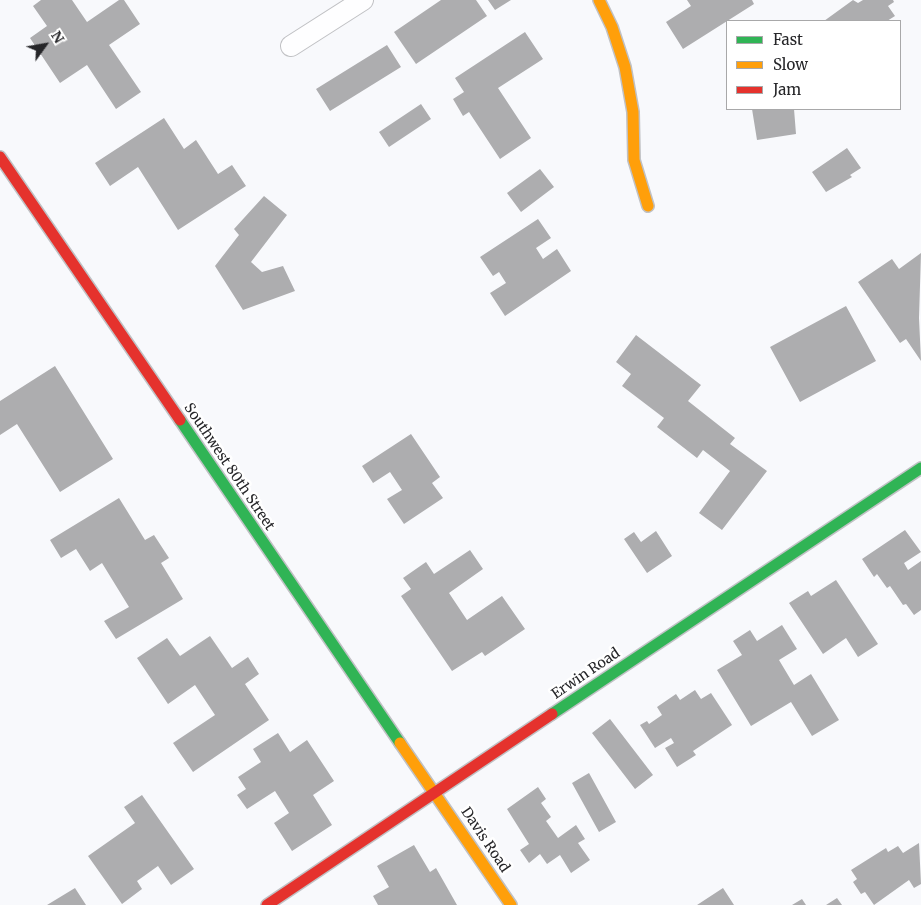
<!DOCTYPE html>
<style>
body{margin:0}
#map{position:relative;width:921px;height:905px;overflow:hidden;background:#f8f9fc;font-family:Merriweather,serif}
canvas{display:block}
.legend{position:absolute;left:726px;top:20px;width:175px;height:90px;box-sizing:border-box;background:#fff;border:1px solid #a8a8a9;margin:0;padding:6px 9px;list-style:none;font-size:15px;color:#262629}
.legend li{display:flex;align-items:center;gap:10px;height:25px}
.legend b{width:25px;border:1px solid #a8a8a9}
.north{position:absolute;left:20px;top:20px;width:50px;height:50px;-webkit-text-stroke:4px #fff;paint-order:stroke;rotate:58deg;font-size:14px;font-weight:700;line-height:20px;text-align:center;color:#262629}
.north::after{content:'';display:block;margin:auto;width:18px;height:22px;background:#262629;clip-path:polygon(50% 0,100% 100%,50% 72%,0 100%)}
</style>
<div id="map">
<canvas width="921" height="905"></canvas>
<ul class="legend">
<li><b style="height:6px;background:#30b455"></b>Fast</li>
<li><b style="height:6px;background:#ff9f0a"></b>Slow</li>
<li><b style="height:6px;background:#e5322d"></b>Jam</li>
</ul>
<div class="north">N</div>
</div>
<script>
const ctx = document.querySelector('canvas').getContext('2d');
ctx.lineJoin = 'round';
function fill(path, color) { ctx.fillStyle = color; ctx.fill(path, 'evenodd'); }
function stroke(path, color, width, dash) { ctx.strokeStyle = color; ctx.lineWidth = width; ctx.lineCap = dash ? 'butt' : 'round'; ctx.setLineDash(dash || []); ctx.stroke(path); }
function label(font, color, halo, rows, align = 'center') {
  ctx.font = font + ' Merriweather,serif'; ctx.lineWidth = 5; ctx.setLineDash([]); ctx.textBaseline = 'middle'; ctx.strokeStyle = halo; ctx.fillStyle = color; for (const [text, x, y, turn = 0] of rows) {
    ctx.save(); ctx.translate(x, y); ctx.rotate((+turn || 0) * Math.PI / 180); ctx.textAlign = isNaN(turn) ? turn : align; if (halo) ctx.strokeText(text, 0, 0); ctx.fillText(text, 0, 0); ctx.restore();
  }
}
fill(new Path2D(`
 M41,0H72L87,22L119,0H124L140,24L109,45L141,92L116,109L87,65L60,83L30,38L47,26L33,6Z
 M441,0H476L487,16L416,64L394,32Z
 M488,0H511L495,10Z
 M687,0H752L754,4L683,49L666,22L691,6Z
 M853,0L858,3L863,0H893L894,2L888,6L895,16L887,21H824Z
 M525,32L543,59L498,88L531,138L500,159L469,112L463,116L453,99L464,92L455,78Z
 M387,45L401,67L330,111L316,89Z
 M421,104L431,119L389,147L379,132Z
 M752,109H794L796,134L757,140Z
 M164,118L184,149L196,140L218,174L232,165L246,186L178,230L138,167L110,186L95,163Z
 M847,148L861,168L850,175L852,177L826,192L812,172Z
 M540,169L554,187L521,212L507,193Z
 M264,196L287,215L251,262L262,272L283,266L295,291L243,310L215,266L239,235L234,229Z
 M538,219L551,238L536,248L543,259L557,249L571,271L505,316L490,293L506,283L499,272L493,276L480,257Z
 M921,253L919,318L921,361L906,339L900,343L858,282L892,259L899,269Z
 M846,306L876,361L800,402L770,347Z
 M636,335L701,385L688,401L735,438L730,444L767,471L722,530L699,513L730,471L703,450L697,458L657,427L664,418L622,386L631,374L616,362Z
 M55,366L113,459L60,492L17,424L0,435V401Z
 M411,434L440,477L432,483L443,498L404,524L387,499L402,490L390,472L373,483L362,466Z
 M119,498L145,540L154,535L169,558L161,563L183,599L116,639L104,621L129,607L102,563L90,571L76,549L61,558L50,540Z
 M905,530L921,552L904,563L908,570L921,561V610L914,615L906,604L903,605L890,586L887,588L877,574L874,577L862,559Z
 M656,531L672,556L647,573L624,539L634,532L641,542Z
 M470,550L483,569L449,593L467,620L502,596L525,629L485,656L482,652L452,671L401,596L411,589L403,578L426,562L434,574Z
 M836,580L878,644L858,657L846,638L823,654L789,603L808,591L811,596Z
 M782,625L797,649L779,660L794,685L811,674L839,720L812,736L791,702L751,726L717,670L742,655L733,641L750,630L757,641Z
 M210,636L232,668L248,657L259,674L245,684L269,720L193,772L173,743L215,715L195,685L168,704L137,658L167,638L180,656Z
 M695,690L701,699L711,693L732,725L693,751L696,755L677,767L665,748L674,743L671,738L655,748L640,725L647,721L649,724L662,715L657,707L676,694L680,700Z
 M610,719L653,775L635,789L592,733Z
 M278,733L290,752L307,740L334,781L313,795L332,825L292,851L274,823L289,813L275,791L247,809L237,795L246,789L238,777L261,762L253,749Z
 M589,773L616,822L599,832L572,783Z
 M538,787L546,799L541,803L551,817L546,821L558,838L576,825L585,839L578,843L590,860L571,873L560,855L547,864L540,854L529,863L520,850L529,844L507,809Z
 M142,795L194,869L171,885L158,866L137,881L142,889L122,904L88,856L135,823L124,807Z
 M919,843L921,884L914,888L909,880L874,905L865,892L861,894L853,882L857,879L851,870L886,848L888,852L898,846L903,853Z
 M414,845L430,872L436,868L457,905H378L373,896L389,887L377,866Z
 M75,888L86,905H47Z
 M723,888L734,905H697Z
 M837,898L842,905H826Z
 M802,899L806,905H792Z`), '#adadaf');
const street = new Path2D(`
 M291,46L363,0`);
const fast = new Path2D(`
 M180,420L400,743
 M552,714L921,468`);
const slow = new Path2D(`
 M599,0L612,27L625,67L633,112L634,160L648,206
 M400,743L511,905`);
const jam = new Path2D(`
 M0,157L180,420
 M267,905L552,714`);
stroke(street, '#c0c1c4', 22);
stroke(fast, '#c0c1c4', 14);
stroke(slow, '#c0c1c4', 14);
stroke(jam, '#c0c1c4', 14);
stroke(street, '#fefeff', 20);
stroke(fast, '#30b455', 11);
stroke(slow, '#ff9f0a', 11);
stroke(jam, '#e5322d', 11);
label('14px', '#262629', '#fff', [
 ["Southwest 80th Street",229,467,56],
 ["Erwin Road",586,674,-34],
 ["Davis Road",485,840,56]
]);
</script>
